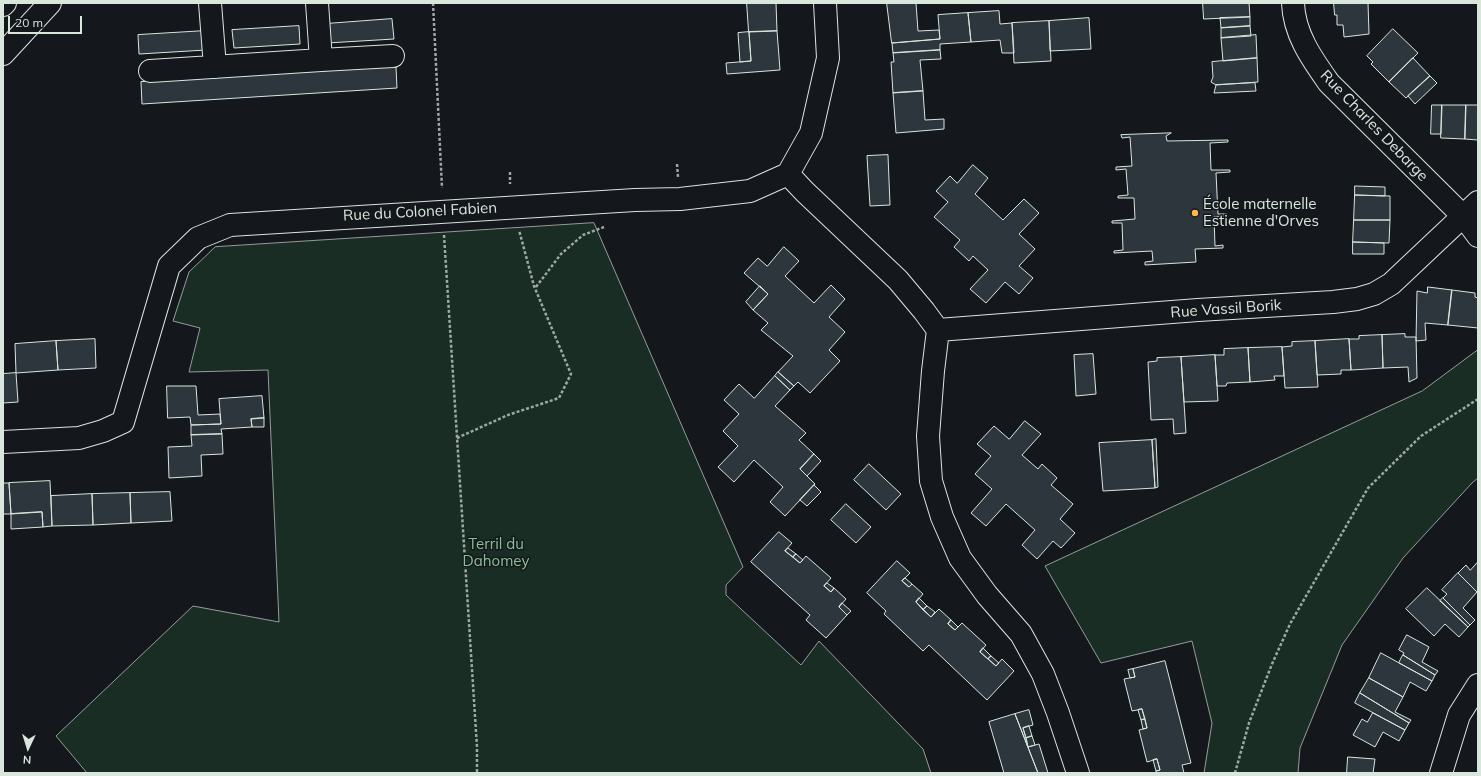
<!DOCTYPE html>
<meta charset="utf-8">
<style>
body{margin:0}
#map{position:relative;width:1481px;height:776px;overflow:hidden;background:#14181c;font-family:Mulish,sans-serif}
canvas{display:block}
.frame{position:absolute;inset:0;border:4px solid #d8e6dc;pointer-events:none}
.north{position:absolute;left:8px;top:728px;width:40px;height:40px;-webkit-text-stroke:3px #14181c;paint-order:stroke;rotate:184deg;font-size:11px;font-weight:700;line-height:16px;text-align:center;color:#d8e6dc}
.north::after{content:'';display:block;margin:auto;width:14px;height:18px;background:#d8e6dc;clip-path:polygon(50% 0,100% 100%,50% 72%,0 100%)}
.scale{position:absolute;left:8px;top:16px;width:74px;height:18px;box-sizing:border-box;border:2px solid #d8e6dc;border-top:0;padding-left:5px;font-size:12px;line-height:14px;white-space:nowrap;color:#d8e6dc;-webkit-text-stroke:3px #14181c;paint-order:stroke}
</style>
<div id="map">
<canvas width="1481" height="776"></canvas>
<div class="frame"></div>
<div class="north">N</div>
<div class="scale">20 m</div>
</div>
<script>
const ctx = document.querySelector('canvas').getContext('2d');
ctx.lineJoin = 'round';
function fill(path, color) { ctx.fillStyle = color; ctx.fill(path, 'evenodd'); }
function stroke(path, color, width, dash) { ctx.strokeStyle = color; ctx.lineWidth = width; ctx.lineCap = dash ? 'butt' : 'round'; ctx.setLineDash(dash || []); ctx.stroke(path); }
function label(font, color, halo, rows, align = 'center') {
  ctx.font = font + ' Mulish,sans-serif'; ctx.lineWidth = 3; ctx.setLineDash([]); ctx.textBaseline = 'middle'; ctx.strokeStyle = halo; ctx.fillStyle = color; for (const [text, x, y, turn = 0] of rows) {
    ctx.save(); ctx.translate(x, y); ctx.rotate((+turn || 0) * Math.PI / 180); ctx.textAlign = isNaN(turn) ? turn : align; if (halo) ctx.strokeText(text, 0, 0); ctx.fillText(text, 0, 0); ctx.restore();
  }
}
const green = new Path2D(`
 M594,223L743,567L726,585V595L801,665L819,641L923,749L931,773H87L56,736L193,606L279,622L268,370L189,372L200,328L173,321L189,272L215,247Z
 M1478,350V478L1472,483L1403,558L1342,645L1300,748L1298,773H1204L1212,723L1192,641L1101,663L1045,566L1422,391Z`);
fill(green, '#1a2d24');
stroke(green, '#939e99', 1);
const building = new Path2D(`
 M747,3H776L777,31L749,32Z
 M887,3H916L918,31L939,30L940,39L892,43Z
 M1203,3H1249L1250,17L1204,19Z
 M1334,3H1368L1369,34L1344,37L1343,25H1337V15H1335Z
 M999,11L1000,24L1012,23L1014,53H1002L1000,40L971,42L968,13Z
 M968,13L971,42L940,44V50L893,53L892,43L940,39L938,15Z
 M1250,17V26L1221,28L1220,18Z
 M1089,18L1091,49L1050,51L1049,21Z
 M392,19L394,39L327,43L325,24Z
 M1049,21L1051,61L1014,63L1012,23Z
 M299,26L300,44L234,48L232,30Z
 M1250,26L1251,36L1221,38V28Z
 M1393,29L1418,53L1389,82L1371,64L1373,62L1367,56Z
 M205,31L206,50L139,54L138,35Z
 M777,31L780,70L727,74L726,63L751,61L749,32Z
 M749,32L751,61L740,62L738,33Z
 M1256,35L1257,58L1223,61L1221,38Z
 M940,50L941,59L920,60L923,91L893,93L891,62H894L893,53Z
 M1257,58L1258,82L1216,85L1211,82L1213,77L1212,62Z
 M1413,58L1430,76L1406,98L1389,82Z
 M396,67L397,88L142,104L141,82Z
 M1430,76L1437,83L1415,104L1408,96Z
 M1255,83L1256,91L1214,93L1216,85Z
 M923,91L925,120L944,119V129L896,133L893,93Z
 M1432,105H1442L1441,134H1431Z
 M1442,105H1466L1465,139L1441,138Z
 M1466,105H1478V140L1465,139Z
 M1171,133L1166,136L1167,141L1228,140V142L1210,143L1211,170H1230V172L1216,173L1218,214H1227V216L1214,217L1215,246L1223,245V248L1195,249L1196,262L1145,265V262L1153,261L1152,251L1114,253V251L1123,250L1122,223H1112V221L1135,219L1134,198H1118V196L1128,195L1126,169L1116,170V167L1132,166L1130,137L1122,138L1121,135Z
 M888,155L890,205L870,206L867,156Z
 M973,165L988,178L975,194L1003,220L1024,199L1039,213L1019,234L1035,249L1019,266L1033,278L1019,294L1005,282L986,303L970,289L988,270L973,256L969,261L954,247L960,240L934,217L948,202L936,191L950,176L957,183Z
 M1355,186L1385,187V196L1355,195Z
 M1355,195L1390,196V220H1354Z
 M1354,220H1390L1389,243L1353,242Z
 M1353,242L1384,243V254H1353Z
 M784,247L799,261L785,276L814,303L831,285L845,299L829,317L845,332L829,350L840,361L810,393L798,382L794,386L778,372L793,356L761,330L768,323L753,310L768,294L744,273L758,258L767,266Z
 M760,286L768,294L753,310L746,302Z
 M1428,287L1452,290L1448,325L1425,323L1426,340L1416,341L1417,291L1427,293Z
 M1452,290L1475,293V297L1478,298V328L1448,325Z
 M1405,334V337H1416L1417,378L1409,382L1408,367L1383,368L1382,335Z
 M1382,335L1383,368L1351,370L1349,339H1359V336Z
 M95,339L96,368L58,370L56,341Z
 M1349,339L1351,370H1341V374L1317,375L1315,341Z
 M56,341L58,370L16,373L15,344Z
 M1315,341L1318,387L1285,388L1282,347L1292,346V342Z
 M1282,347L1284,376H1274L1275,380L1250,382L1248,348Z
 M1248,348L1250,382L1227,383L1226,386H1217L1215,355H1224V349Z
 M1093,354L1096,394L1076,396L1074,355Z
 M1215,355L1218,401L1184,402L1181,357Z
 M1181,357L1186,433L1174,434L1173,419L1151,420L1148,362L1157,361V358Z
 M778,372L794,386L790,390L775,376Z
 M16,373L18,402L3,403V374Z
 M775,376L790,390L775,406L806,433L799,440L814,454L800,469L815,484L785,516L770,502L783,487L754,460L734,482L718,467L738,446L723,431L739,414L724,400L739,384L754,398Z
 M167,386H196L198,415L220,414L221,424L191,425L190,417L168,418Z
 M262,396L264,418L251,419L252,427L221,429L222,434L191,435V425L221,424L219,399Z
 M264,418V427H252L251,419Z
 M1025,421L1041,434L1022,455L1038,469L1042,464L1057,478L1051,485L1073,504L1060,519L1075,533L1061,548L1053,541L1037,559L1022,545L1035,530L1006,504L986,526L971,513L992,489L975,474L991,456L977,444L994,426L1009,439Z
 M222,434L223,454L201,455L202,476L169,478L168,447L192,446L191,435Z
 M1156,439L1158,487L1155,488L1152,440Z
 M1152,440L1155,488L1103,491L1099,443Z
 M814,454L821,461L807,476L800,469Z
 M869,464L901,494L886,510L854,480Z
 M50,481L52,526L43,527L42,512L11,514L9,483Z
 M3,483H9L11,514H3Z
 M814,485L821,492L807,506L800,500Z
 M170,492L172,521L131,523L130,493Z
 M130,493L131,523L93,525L92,494Z
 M92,494L93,525L52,526L51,496Z
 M846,504L871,527L856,543L831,520Z
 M42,512L43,527L11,529V514Z
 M779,532L792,543L785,551L800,563L806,556L831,578L824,586L831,592L834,588L846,599L839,607L847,615L826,638L806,620L810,615L751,562Z
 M788,548L796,554L793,557L785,551Z
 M796,554L803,560L800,563L793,557Z
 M897,561L910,573L902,581L909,587L912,584L923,594L916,602L931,617L939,609L951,620L948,624L955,630L962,623L986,645L980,652L996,666L1002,659L1014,671L987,700L929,645L923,651L884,614L886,611L867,593Z
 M1478,562V592H1477L1458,573L1466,565L1470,570Z
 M1458,573L1477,592L1463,608L1475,620L1470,625L1443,598L1447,594L1442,590Z
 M905,578L912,584L909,587L902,581Z
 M827,583L834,588L831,592L824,586Z
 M1427,588L1468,627L1459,637L1445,624L1434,636L1406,609Z
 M919,598L927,606L923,610L916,602Z
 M1443,598L1470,625L1468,627L1440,601Z
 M842,603L851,611L847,615L839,607Z
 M927,606L935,612L931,617L923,610Z
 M951,620L958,627L955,630L948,624Z
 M1407,635L1429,647L1422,662L1438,671L1435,675L1403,655L1404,653L1399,650Z
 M983,648L991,656L988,659L980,652Z
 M1381,653L1432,681L1426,691L1410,682L1403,697L1369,678Z
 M1403,655L1435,675L1432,681L1399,663Z
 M991,656L999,663L996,666L988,659Z
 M1165,661L1191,763L1182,765L1184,773H1156V771L1160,770L1157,759L1147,762L1139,730L1147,728L1142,709L1132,711L1124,679L1135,677L1133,669Z
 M1133,669L1135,677L1130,678L1128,670Z
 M1369,678L1403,697L1395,712L1411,720L1409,723L1360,693Z
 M1360,693L1409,723L1405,730L1355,703Z
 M1142,709L1145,719L1141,720L1138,710Z
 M1029,710L1033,725L1023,728L1026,738L1028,747L1039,744L1048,773H1038L1015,714Z
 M1373,713L1405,730L1399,741L1383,732L1375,747L1353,735L1362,719L1367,722Z
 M1015,714L1038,773H1004L989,722Z
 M1145,719L1147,728L1143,729L1141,720Z
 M1029,726L1032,736L1026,738L1023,728Z
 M1032,736L1035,745L1028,747L1026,738Z
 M1348,757L1375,759L1373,773H1347Z
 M1157,759L1160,770L1156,771L1153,760Z`);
fill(building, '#2c363c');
stroke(building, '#d8e6dc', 1);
const minor = new Path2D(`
 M210,3L215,67
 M317,3L321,60L393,56
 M1293,3C1294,34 1312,59 1329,83L1464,217L1478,236
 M150,71L321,60
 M788,174L805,192L898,280L924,311L938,330L933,371L928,436L931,481L942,517L960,558L987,595L1021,634L1043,674L1058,713L1078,773
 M938,330L1198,310L1333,302L1357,299L1374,294L1391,284L1478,202
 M3,442L79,438L103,431L123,422L169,266L198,238L230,225L635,200L680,199L750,191L788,174L811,133L828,58L825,3
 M1441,773L1459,715L1478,685`);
const major = new Path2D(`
 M3,5L5,3
 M3,54L50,3`);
stroke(minor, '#d8e6dc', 24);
stroke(major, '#d8e6dc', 24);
stroke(new Path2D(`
 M433,3L442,188
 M677,164L678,177
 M510,172V184
 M444,235L477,747V773
 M536,287L561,254L583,235L604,227
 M457,438L508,415L559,398L571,374L534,286L519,230
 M1235,773L1249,723L1272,664L1290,624L1368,488L1421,436L1478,399`), '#9da8a2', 2.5, [3, 2]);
stroke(minor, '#14181c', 22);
stroke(major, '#14181c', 22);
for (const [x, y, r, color] of [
 [1195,213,4,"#ffb74d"]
]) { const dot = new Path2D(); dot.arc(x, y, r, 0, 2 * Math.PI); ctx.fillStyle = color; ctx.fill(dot); stroke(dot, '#14181c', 1.5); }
label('15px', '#d8e6dc', '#14181c', [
 ["Rue Charles Debarge",1374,126,46],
 ["Rue du Colonel Fabien",420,212,-3],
 ["Rue Vassil Borik",1226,309,-4]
]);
label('15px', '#d8e6dc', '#14181c', [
 ["École maternelle",1203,204],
 ["Estienne d'Orves",1203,221]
], 'left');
label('15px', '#8ac095', '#14181c', [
 ["Terril du",496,544],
 ["Dahomey",496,561]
]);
</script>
